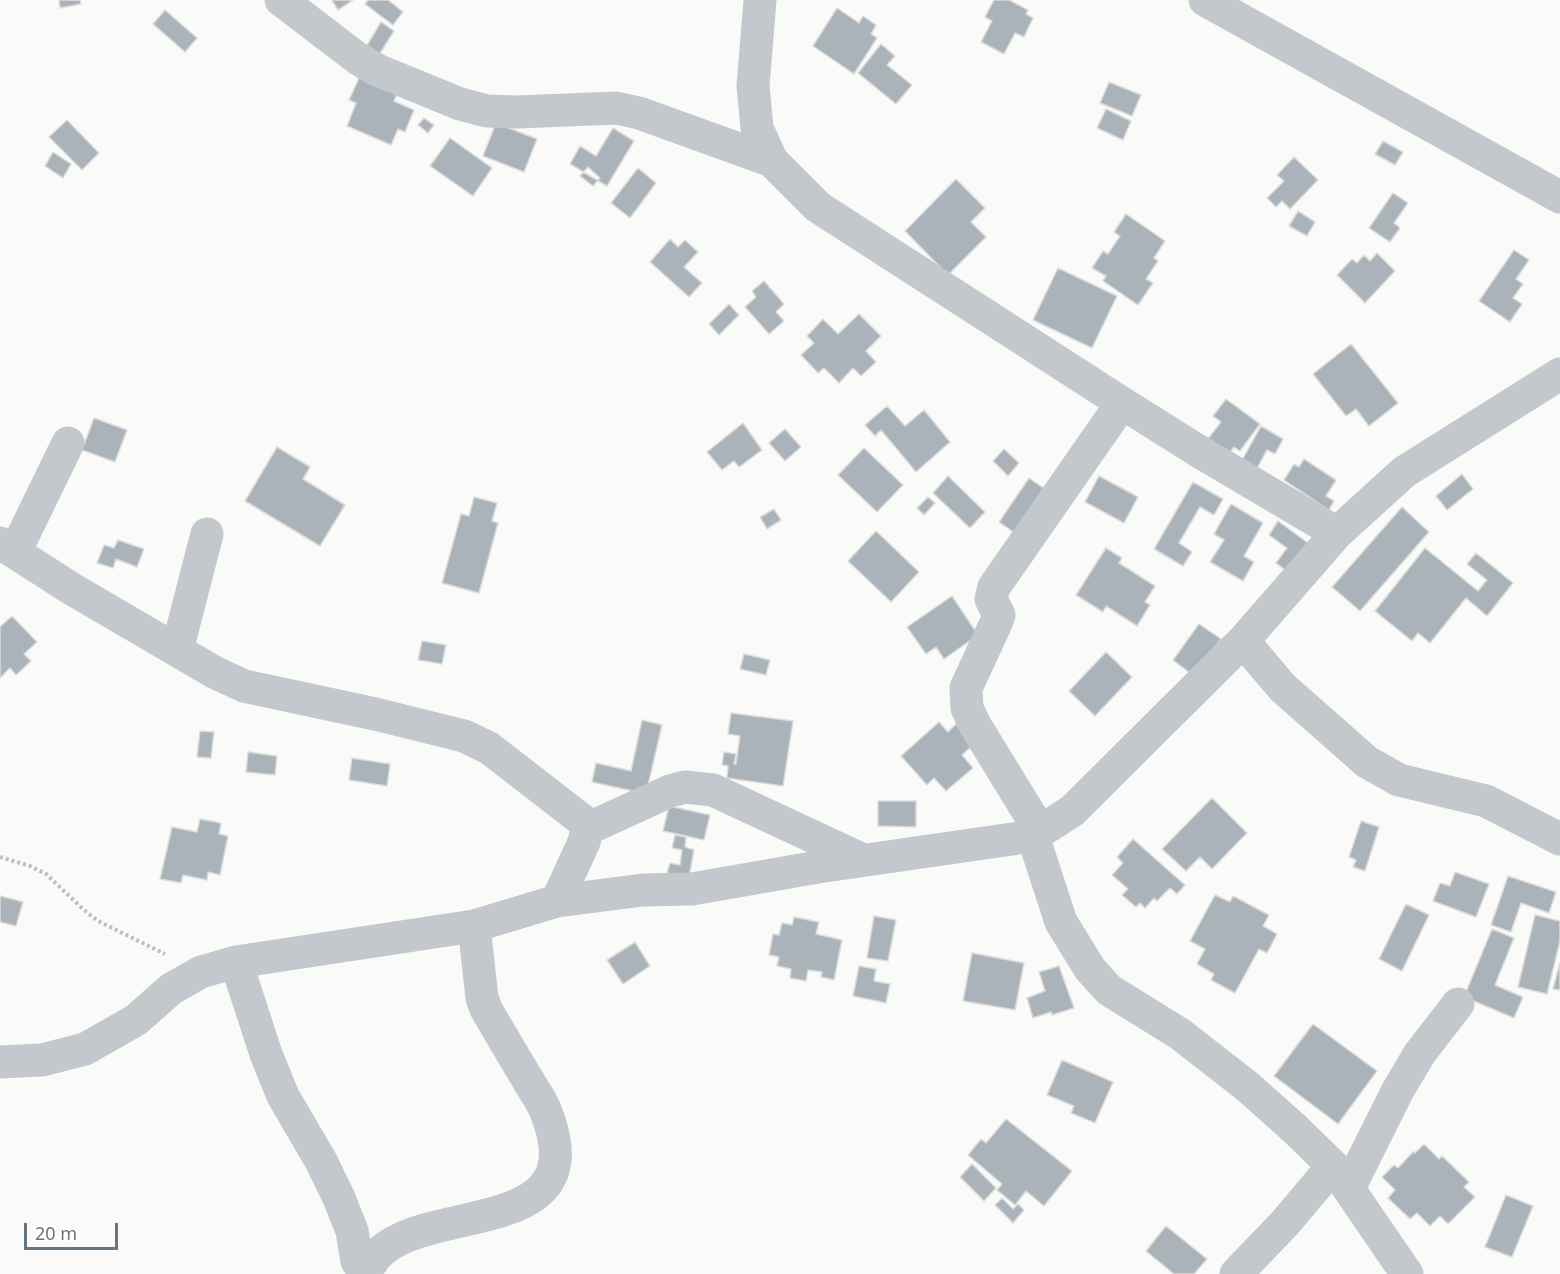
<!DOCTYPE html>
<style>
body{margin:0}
#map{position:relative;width:1560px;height:1274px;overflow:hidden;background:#fafaf8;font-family:"Noto Sans",sans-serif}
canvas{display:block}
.scale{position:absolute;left:24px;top:1223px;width:94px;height:27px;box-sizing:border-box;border:3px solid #657683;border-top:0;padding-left:8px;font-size:18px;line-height:21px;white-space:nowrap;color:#657683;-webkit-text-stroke:4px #fff;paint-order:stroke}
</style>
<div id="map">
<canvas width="1560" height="1274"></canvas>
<div class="scale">20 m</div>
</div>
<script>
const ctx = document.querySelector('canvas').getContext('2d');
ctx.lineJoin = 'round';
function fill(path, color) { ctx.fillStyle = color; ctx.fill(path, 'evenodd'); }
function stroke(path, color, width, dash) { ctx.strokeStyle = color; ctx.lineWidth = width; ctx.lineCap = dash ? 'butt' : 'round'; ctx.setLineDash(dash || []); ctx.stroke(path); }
const building = new Path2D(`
 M59,0H80L81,4L60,8Z
 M332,0H353L338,10Z
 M368,0H388L403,12L393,25L365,4Z
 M994,0H1009L1028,10L1026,14L1033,18L1024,37L1015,33L1004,54L981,42L992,21L985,17Z
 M837,8L859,23L863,16L876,25L871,34L877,38L854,74L813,46Z
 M165,10L197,38L185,52L153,24Z
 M381,22L394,31L379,55L366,47Z
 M881,44L895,56L887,65L912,85L896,104L858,73Z
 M360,76L398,92L394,101L414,110L405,132L398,129L391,145L347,126L356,103L349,100Z
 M1109,82L1141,95L1132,116L1100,103Z
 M1106,109L1131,121L1123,140L1097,128Z
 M424,118L434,125L428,133L418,125Z
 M67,120L99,153L82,170L49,137Z
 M496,123L537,139L524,172L483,156Z
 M613,128L634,141L607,186L570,164L580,146L596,156Z
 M450,138L492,168L473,196L430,166Z
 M1383,141L1403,152L1395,165L1375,154Z
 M53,152L71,164L63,178L45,166Z
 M1294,157L1318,180L1290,209L1282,201L1276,207L1267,198L1284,181L1277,175Z
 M588,167L600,178L593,186L580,176Z
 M638,168L656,183L630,218L611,203Z
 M956,179L985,208L971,222L986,237L948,275L905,231Z
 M1393,193L1408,203L1394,223L1400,228L1390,242L1369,228Z
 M1298,211L1315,222L1307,236L1289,226Z
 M1126,214L1165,241L1154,258L1158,261L1146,279L1153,283L1138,305L1103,281L1106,276L1092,268L1103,251L1108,254L1120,236L1114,232Z
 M670,239L678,247L685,240L698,252L684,267L702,283L689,297L650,262Z
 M1514,250L1529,260L1516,279L1523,284L1513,298L1522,304L1510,322L1479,301Z
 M1377,253L1395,271L1365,303L1337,275L1352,259L1357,263L1364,255L1370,261Z
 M1058,268L1117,296L1092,348L1033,320Z
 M764,281L784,304L776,312L784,321L769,334L745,307L756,297L752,291Z
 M729,304L739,315L719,335L709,324Z
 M859,314L881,336L866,351L876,362L861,376L853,368L839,383L824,368L818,373L801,355L814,343L807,336L823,319L838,334Z
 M1351,344L1398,403L1369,426L1356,409L1346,416L1313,374Z
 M1226,399L1260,424L1240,451L1234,447L1228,455L1207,440L1221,422L1213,416Z
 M887,406L905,426L924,410L950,442L916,472L881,430L875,436L865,425Z
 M94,418L127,430L115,462L82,450Z
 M743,423L762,450L739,467L734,461L722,470L707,452Z
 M1261,426L1283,439L1275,454L1267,450L1256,470L1241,462Z
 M785,429L801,447L785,461L769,443Z
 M277,447L310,467L303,479L345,505L320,546L245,501Z
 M864,448L903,485L877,512L838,475Z
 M1004,449L1019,463L1008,476L993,461Z
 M1304,459L1336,480L1326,496L1334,501L1329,510L1284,480L1294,464L1299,467Z
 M1462,474L1473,489L1447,510L1436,496Z
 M948,476L985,512L970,528L933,493Z
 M1099,476L1138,497L1124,523L1085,502Z
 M1029,478L1049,492L1019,536L999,522Z
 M1193,482L1223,499L1214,515L1200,507L1179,543L1192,552L1183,566L1154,549Z
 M474,497L497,503L492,521L498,523L479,593L442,583L461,514L469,516Z
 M928,497L935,503L924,515L917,508Z
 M1231,504L1263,523L1244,556L1254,562L1243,581L1210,562L1224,540L1214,534Z
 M1402,507L1429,532L1360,611L1332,587Z
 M774,509L781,520L767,529L760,517Z
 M1278,521L1312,546L1292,575L1276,563L1287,548L1269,535Z
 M876,531L919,572L891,602L848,561Z
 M118,540L144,549L137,567L116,559L113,568L97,563L104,545L114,548Z
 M1106,548L1122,558L1119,563L1155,586L1145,602L1150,605L1137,626L1106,606L1103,612L1076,595Z
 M1425,548L1478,591L1487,580L1467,564L1476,553L1513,583L1487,616L1466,598L1430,643L1418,633L1412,641L1375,611Z
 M952,596L978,635L944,659L936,647L926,654L907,627Z
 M12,616L37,642L24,654L31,661L16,675L10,668L0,678V627Z
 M1199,624L1221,639L1194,676L1173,660Z
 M422,641L446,645L442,664L418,660Z
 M1106,652L1132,677L1095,716L1069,691Z
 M744,654L770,660L766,675L740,669Z
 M731,713L793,721L783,786L727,778L728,766L722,765L724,752L736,754L734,764H736L740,736L728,734Z
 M642,720L662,725L646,794L592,782L596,763L631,771Z
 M939,722L948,732L956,724L974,744L962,755L973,768L946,791L934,778L927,785L901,756Z
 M200,731L214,732L211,758L197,757Z
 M248,752L277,756L275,775L246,772Z
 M352,758L390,764L387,786L349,780Z
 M1212,798L1247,833L1212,869L1200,857L1186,871L1162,849Z
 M878,801H916V827L878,826Z
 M669,806L710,815L704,840L663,831Z
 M200,819L221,823L219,834L228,836L220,875L208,872L207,880L183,875L181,883L160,879L172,827L197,832Z
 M1361,821L1379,827L1365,871L1353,867L1356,860L1349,857Z
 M675,835L686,837L685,847L694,850L689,877L667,873L670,863L680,865L682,850L672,848Z
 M1133,839L1185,885L1177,894L1170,888L1157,901L1154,898L1145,908L1140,903L1136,907L1122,895L1128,889L1112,875L1123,863L1117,857Z
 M1455,872L1489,884L1476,917L1433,901L1440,883L1450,886Z
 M1508,876L1556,892L1549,913L1521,903L1511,932L1491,925Z
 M1215,895L1230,902L1233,896L1269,915L1263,926L1277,934L1267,953L1259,949L1235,993L1211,980L1214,974L1197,964L1205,949L1190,941Z
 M0,896L23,902L16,926L0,922Z
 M1406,904L1429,915L1402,971L1379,959Z
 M1535,915L1560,921V941L1547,994L1518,987Z
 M874,916L896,920L888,961L867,958Z
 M794,917L819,922L816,934L842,940L834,980L821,977L822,972L808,970L806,981L790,978L791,969L777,966L779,957L769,955L773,934L779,935L782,923L792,925Z
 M1492,929L1514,938L1495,985L1523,997L1514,1018L1464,997Z
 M635,942L650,966L623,984L607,960Z
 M972,953L1024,963L1015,1010L963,1001Z
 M1560,963V990L1553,989Z
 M859,966L876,969L874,981L890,984L886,1003L853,996Z
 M1059,966L1074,1008L1052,1015L1051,1012L1033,1018L1027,998L1045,991L1039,972Z
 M1313,1024L1377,1071L1338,1124L1274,1076Z
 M1062,1060L1113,1082L1095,1123L1071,1113L1074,1106L1047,1095Z
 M1006,1119L1072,1171L1044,1206L1026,1191L1015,1205L997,1190L1002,1184L968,1155L981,1139L986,1143Z
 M1424,1144L1439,1159L1442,1156L1469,1182L1464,1187L1475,1197L1448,1224L1440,1216L1430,1226L1417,1213L1410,1219L1388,1198L1395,1190L1382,1177L1394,1165L1398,1168L1413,1152L1415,1153Z
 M972,1164L996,1188L984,1201L960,1177Z
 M1506,1195L1533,1206L1512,1257L1485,1247Z
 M1002,1198L1013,1209L1018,1204L1024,1210L1013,1223L995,1205Z
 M1166,1226L1207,1259L1194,1274H1174L1146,1251Z`);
fill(building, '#aab3b9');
stroke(building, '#dcdcda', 1.5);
stroke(new Path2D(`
 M0,857L30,866L46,874L84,910L98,921L165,954`), '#bbbfc2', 4, [3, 3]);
stroke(new Path2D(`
 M281,0L357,58L377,70L460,104L487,111L517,112L616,108L639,113L772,161
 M760,0L753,86L757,128L772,161L818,207L1122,403L1200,452L1337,533
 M1205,0L1560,197
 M0,543L72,589L214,672L244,686L375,714L464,736L489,748L582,820L587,829L584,842L557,901
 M15,552L68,443
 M1243,641L1283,688L1367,762L1399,780L1486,801L1560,839
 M177,650L207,534
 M587,829L670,791L685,787L713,790L863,860
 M1040,831L975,725L967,708L966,688L996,623L999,615L991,599L994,587L1122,403
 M1033,836L1061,922L1090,969L1109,990L1180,1034L1248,1087L1295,1129L1333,1166L1407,1274
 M236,962L266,1054L283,1096L321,1161L339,1198L352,1231L357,1261L365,1274
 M0,1062L42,1060L85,1049L136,1020L171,989L201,972L236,962L474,926L557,901L643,890L692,889L818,867L1033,836L1072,811L1243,641L1337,533L1404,472L1560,374
 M1349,1188L1398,1090L1420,1053L1458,1004
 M366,1274C391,1192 602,1253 546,1112C542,1101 534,1091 528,1080C514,1057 500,1033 486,1009L482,998L474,926
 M1236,1274L1285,1223L1333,1166`), '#c3c8cc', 33);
</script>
